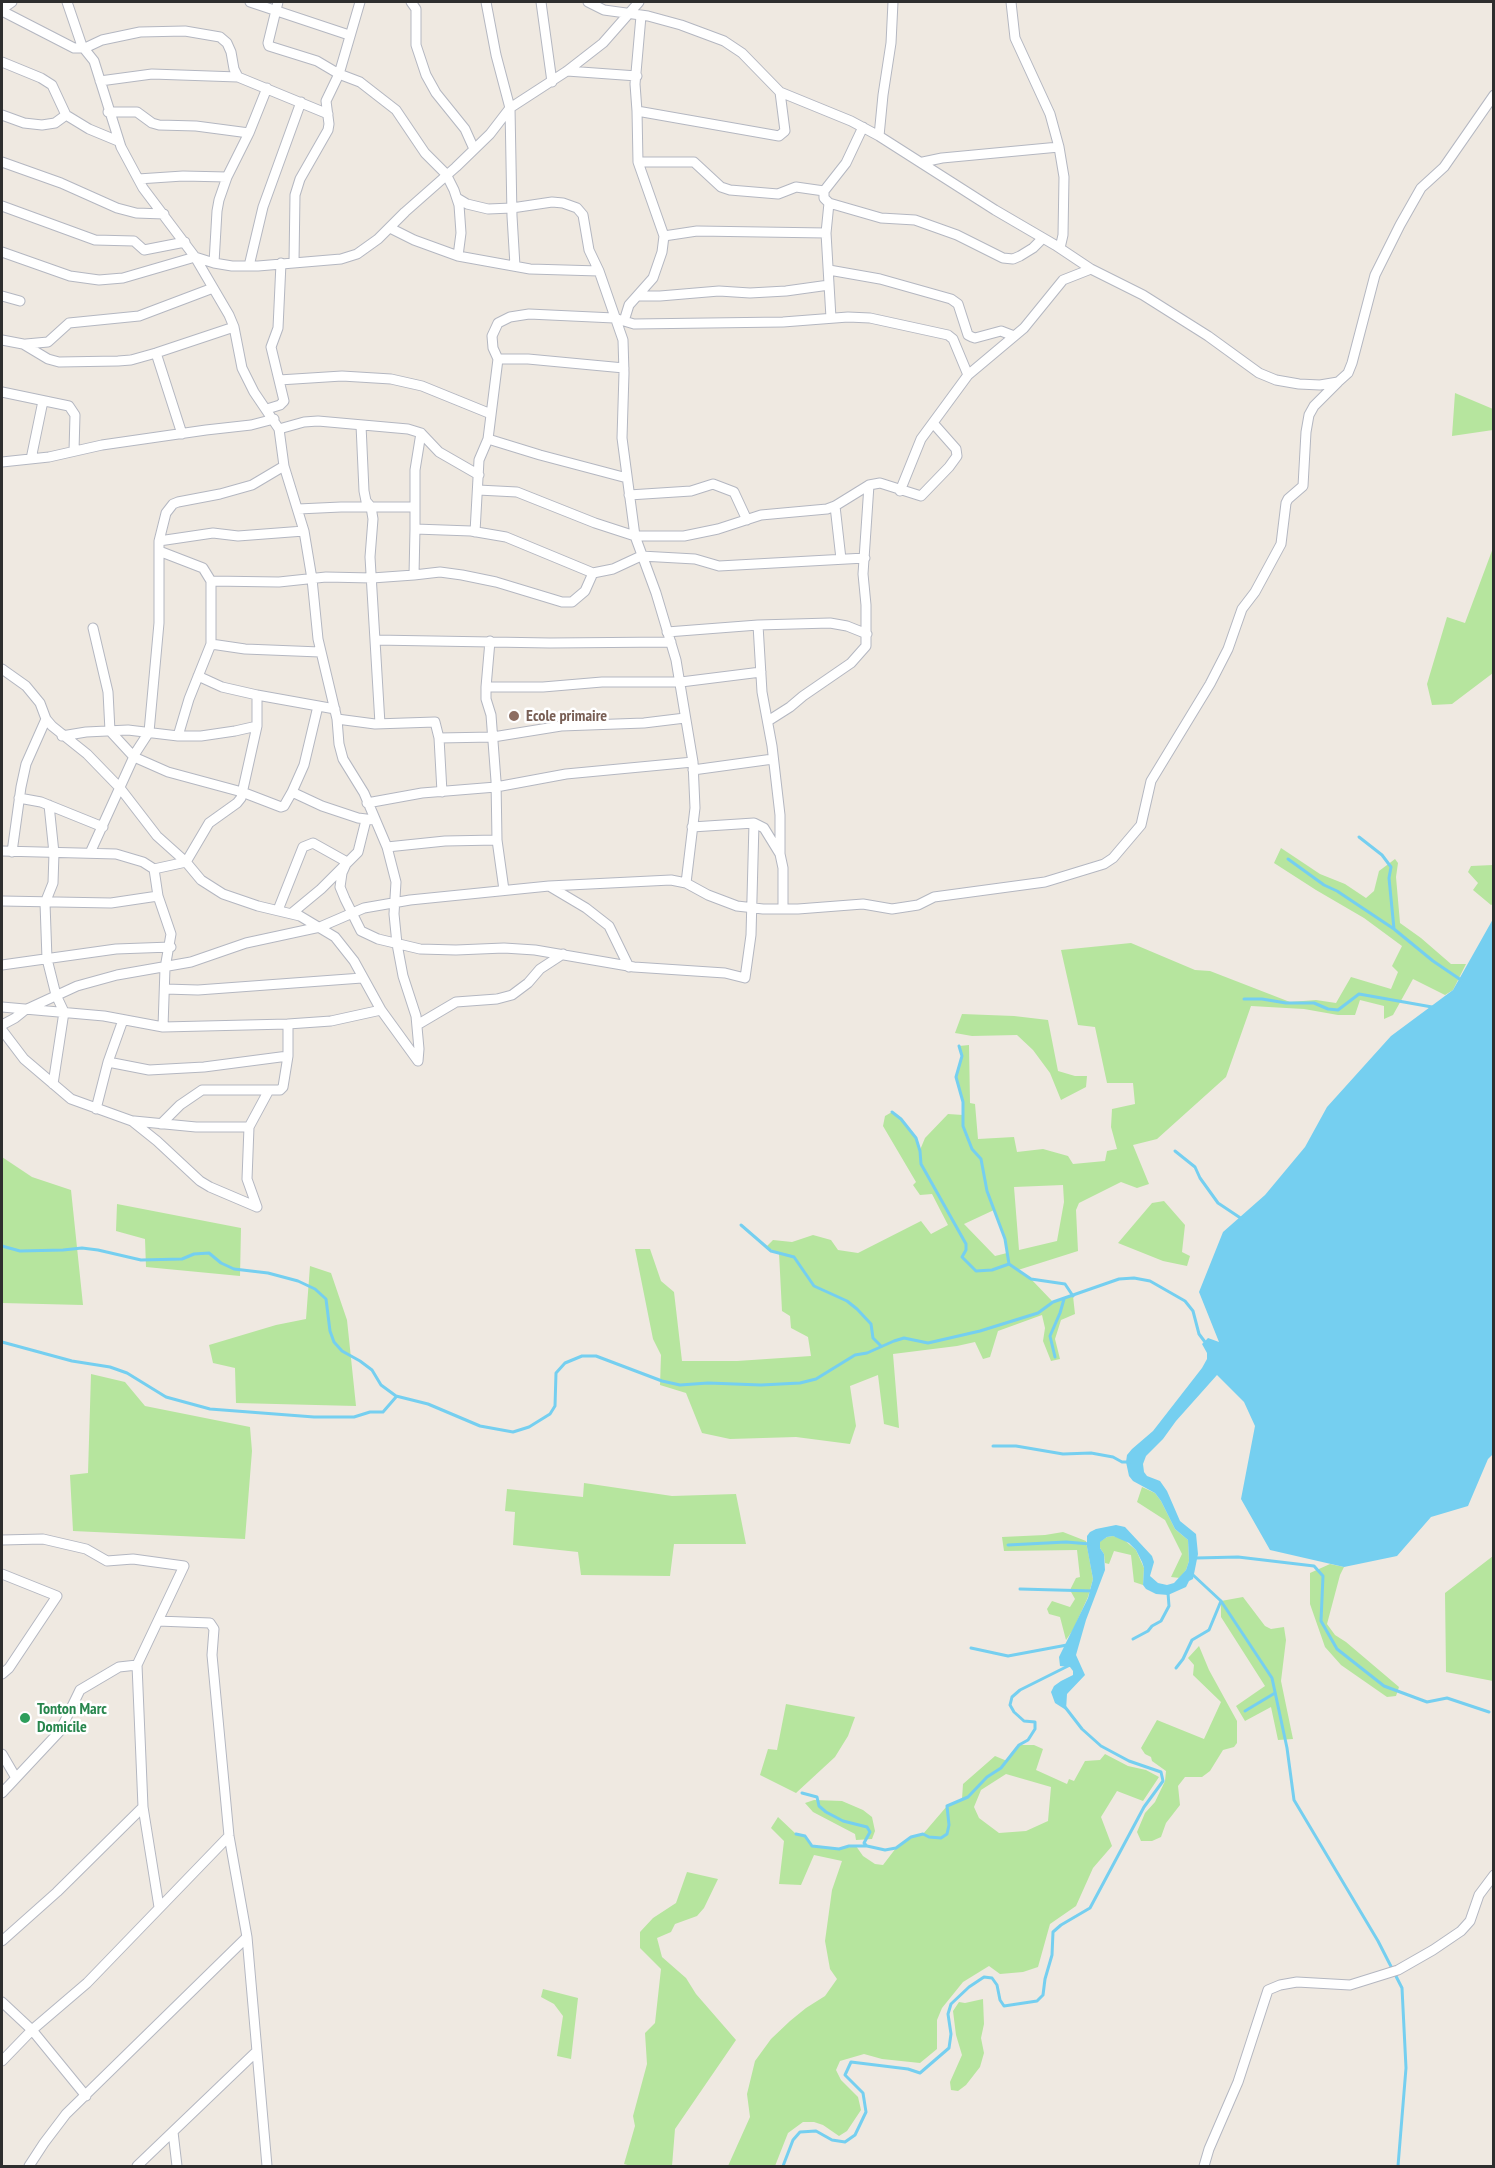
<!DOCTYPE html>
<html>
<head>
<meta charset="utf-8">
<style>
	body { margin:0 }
	#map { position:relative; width:1495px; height:2168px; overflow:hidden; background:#efe9e1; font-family:"PT Sans Narrow",sans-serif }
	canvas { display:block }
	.frame { position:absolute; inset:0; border:3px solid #2e2e2e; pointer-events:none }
</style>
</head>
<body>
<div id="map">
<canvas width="1495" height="2168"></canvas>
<div class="frame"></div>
</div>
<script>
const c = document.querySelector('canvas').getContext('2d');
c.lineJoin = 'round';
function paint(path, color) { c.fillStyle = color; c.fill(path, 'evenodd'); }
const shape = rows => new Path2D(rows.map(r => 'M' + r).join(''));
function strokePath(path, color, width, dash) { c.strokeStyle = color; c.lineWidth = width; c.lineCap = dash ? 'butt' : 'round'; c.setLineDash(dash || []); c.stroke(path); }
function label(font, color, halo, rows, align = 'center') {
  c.font = font + ' "PT Sans Narrow",sans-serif'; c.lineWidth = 5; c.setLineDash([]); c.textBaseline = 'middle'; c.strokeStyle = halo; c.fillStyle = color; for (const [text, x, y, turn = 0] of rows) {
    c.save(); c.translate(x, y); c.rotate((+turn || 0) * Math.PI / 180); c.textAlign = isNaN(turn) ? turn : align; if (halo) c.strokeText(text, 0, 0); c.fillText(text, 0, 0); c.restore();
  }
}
paint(shape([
	[1455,393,1493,409,1493,430,1452,436],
	[1493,548,1493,673,1452,704,1432,705,1427,684,1447,617,1465,623],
	[1281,848,1320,874,1345,884,1366,898,1374,891,1379,871,1395,859,1398,863,1396,877,1400,923,1421,938,1451,964,1466,964,1453,990,1445,995,1413,979,1393,1015,1384,1019,1384,1006,1360,1000,1355,1015,1338,1015,1304,1009,1251,1006,1226,1077,1157,1139,1133,1145,1149,1184,1137,1188,1121,1182,1079,1203,1076,1210,1078,1251,1018,1270,1031,1279,1053,1302,1073,1296,1075,1314,1061,1320,1055,1339,1060,1359,1051,1361,1043,1341,1045,1328,1042,1315,998,1331,990,1357,983,1359,975,1342,957,1346,893,1354,899,1428,884,1424,878,1375,850,1386,856,1426,850,1444,796,1437,730,1439,702,1433,686,1393,660,1385,661,1355,653,1339,635,1249,650,1249,661,1281,674,1292,682,1361,737,1361,811,1356,808,1337,791,1328,790,1316,782,1311,779,1253,766,1247,773,1240,792,1242,813,1235,831,1240,838,1250,858,1253,921,1221,931,1234,948,1225,932,1194,920,1195,913,1185,916,1182,883,1126,885,1116,892,1112,901,1119,916,1138,920,1150,925,1138,948,1114,963,1115,963,1102,956,1077,962,1056,959,1046,969,1045,970,1103,975,1104,978,1139,1014,1137,1017,1152,1043,1149,1068,1156,1073,1164,1105,1161,1107,1151,1117,1149,1111,1127,1112,1109,1135,1104,1133,1083,1107,1083,1095,1027,1078,1025,1061,950,1131,943,1195,970,1210,971,1290,1002,1316,1000,1336,1003,1351,977,1391,989,1398,972,1392,966,1402,946,1364,918,1316,890,1274,863],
	[1063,1185,1064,1202,1057,1241,1019,1250,1014,1187],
	[994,1210,1005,1239,1007,1253,995,1256,964,1224],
	[1493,865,1493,904,1491,905,1473,890,1478,883,1468,872,1471,866],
	[962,1014,1014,1016,1048,1020,1058,1071,1075,1076,1087,1076,1086,1087,1061,1100,1050,1073,1033,1050,1017,1035,972,1036,955,1033],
	[2,1157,32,1177,71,1190,83,1305,2,1303],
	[1164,1201,1185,1225,1182,1252,1190,1256,1187,1266,1163,1261,1118,1243,1152,1203],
	[117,1204,241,1228,240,1276,146,1267,145,1239,116,1231],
	[310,1266,331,1273,347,1320,356,1406,236,1403,235,1368,213,1363,209,1345,276,1325,306,1319],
	[91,1374,125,1382,145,1406,250,1427,252,1451,245,1539,73,1531,70,1475,88,1473],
	[584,1483,672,1496,736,1494,746,1544,674,1544,670,1576,581,1575,578,1552,513,1545,515,1512,505,1511,507,1489,583,1497],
	[1142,1487,1155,1493,1161,1501,1175,1529,1188,1540,1189,1561,1186,1570,1180,1578,1171,1577,1182,1554,1165,1520,1137,1502],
	[1063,1532,1086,1541,1093,1579,1088,1597,1073,1630,1066,1640,1060,1617,1049,1614,1047,1609,1052,1601,1070,1607,1075,1599,1070,1590,1076,1578,1080,1577,1077,1550,1004,1551,1002,1537,1045,1535],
	[1113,1536,1123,1539,1136,1550,1144,1568,1143,1585,1134,1582,1131,1555,1114,1551,1109,1564,1105,1563,1104,1554,1100,1548,1099,1542,1107,1537],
	[1493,1556,1493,1681,1446,1672,1445,1593],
	[1330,1564,1344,1567,1340,1575,1327,1624,1335,1635,1346,1642,1399,1687,1396,1696,1387,1697,1341,1665,1325,1647,1310,1604,1310,1573],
	[1243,1597,1265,1626,1271,1629,1284,1627,1286,1640,1281,1681,1293,1739,1278,1740,1271,1707,1245,1721,1236,1706,1265,1686,1221,1617,1221,1601],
	[1199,1646,1209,1670,1237,1721,1237,1743,1234,1747,1223,1750,1210,1771,1202,1777,1185,1777,1178,1786,1180,1805,1166,1823,1161,1837,1152,1841,1141,1841,1137,1832,1145,1813,1155,1802,1165,1781,1166,1771,1152,1761,1151,1757,1145,1754,1141,1748,1157,1720,1204,1739,1221,1702,1193,1675,1194,1665,1188,1658],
	[786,1704,855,1717,848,1736,835,1757,796,1793,760,1775,768,1749,777,1750],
	[1019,1745,1034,1745,1043,1749,1036,1770,1067,1784,1069,1779,1074,1781,1085,1761,1100,1760,1105,1754,1128,1766,1146,1770,1159,1777,1143,1801,1117,1791,1101,1817,1112,1846,1093,1868,1076,1906,1050,1924,1038,1967,1023,1972,1000,1974,989,1966,963,1982,942,2008,937,2020,937,2049,920,2063,882,2059,864,2054,840,2061,836,2070,841,2080,858,2097,861,2110,847,2131,839,2136,823,2125,814,2122,803,2122,788,2133,775,2166,728,2166,750,2117,747,2094,755,2061,771,2039,790,2021,806,2008,825,1996,837,1979,830,1969,825,1941,832,1890,842,1861,814,1855,801,1885,779,1884,784,1841,771,1828,778,1817,796,1834,805,1836,812,1846,839,1849,856,1846,863,1856,875,1864,883,1865,896,1848,911,1837,923,1834,947,1806,962,1799,963,1784,995,1756,1007,1761],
	[1006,1774,1051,1787,1048,1821,1026,1831,999,1833,979,1818,974,1807,981,1790],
	[814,1800,842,1801,863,1810,872,1817,875,1831,872,1839,856,1840,855,1834,813,1812,805,1803],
	[687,1872,718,1879,704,1908,697,1916,675,1924,671,1932,657,1938,662,1957,686,1978,696,1994,736,2040,675,2129,672,2166,631,2166,624,2164,635,2126,633,2116,647,2064,645,2033,655,2023,661,1969,640,1948,640,1932,653,1918,676,1903],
	[543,1989,578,1998,571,2059,557,2056,563,2016,554,2004,541,1997],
	[983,1999,984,2024,981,2038,984,2053,980,2067,966,2085,958,2091,951,2090,950,2082,962,2055,956,2035,953,2011,959,2002,965,2003]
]), '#b6e59e');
paint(shape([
	[1493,919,1494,1453,1488,1459,1468,1506,1431,1517,1397,1556,1344,1567,1270,1550,1241,1499,1255,1426,1244,1402,1217,1375,1176,1421,1163,1439,1146,1456,1143,1464,1144,1472,1147,1476,1160,1481,1167,1491,1180,1521,1196,1534,1198,1554,1193,1579,1189,1581,1186,1587,1168,1595,1156,1594,1146,1589,1143,1585,1144,1568,1142,1562,1136,1550,1129,1543,1113,1536,1107,1537,1100,1542,1100,1548,1104,1554,1105,1570,1086,1620,1076,1655,1085,1675,1067,1694,1066,1710,1055,1703,1051,1692,1054,1686,1061,1681,1073,1675,1073,1671,1070,1667,1060,1666,1059,1657,1088,1598,1093,1579,1087,1547,1087,1536,1090,1532,1096,1529,1116,1525,1125,1527,1152,1556,1154,1562,1150,1576,1158,1583,1167,1585,1174,1583,1186,1570,1189,1561,1188,1540,1175,1529,1161,1501,1155,1493,1133,1481,1129,1476,1126,1462,1127,1455,1132,1449,1153,1431,1202,1368,1207,1359,1207,1353,1202,1344,1208,1338,1219,1342,1199,1292,1223,1232,1265,1195,1305,1147,1327,1107,1391,1036,1453,990]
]), '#75cff0');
strokePath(shape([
	[1359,837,1382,855,1391,867,1389,878,1394,929],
	[1288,859,1324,885,1337,891,1394,929,1433,961,1461,980],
	[1244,999,1262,999,1286,1003,1314,1003,1328,1009,1338,1010,1359,994,1432,1007],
	[959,1046,962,1056,956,1077,963,1102,963,1126,972,1149,981,1159,987,1191,1005,1239,1009,1264,1031,1279,1065,1284,1073,1296],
	[892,1112,901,1119,916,1138,920,1151,921,1164,966,1244,966,1250,962,1257,976,1271,992,1270,1009,1264],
	[1175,1151,1195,1167,1200,1178,1218,1203,1242,1219],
	[741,1225,771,1251,794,1257,814,1286,847,1301,857,1309,871,1324,873,1338,881,1346],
	[2,1246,20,1251,63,1250,82,1248,98,1250,141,1260,182,1259,194,1254,209,1253,221,1263,234,1269,268,1273,298,1281,315,1289,326,1299,330,1331,334,1342,342,1351,360,1361,372,1370,381,1385,396,1396,428,1404,480,1426,513,1432,529,1427,550,1414,555,1406,556,1373,565,1363,582,1356,596,1356,662,1381,680,1385,708,1383,761,1385,800,1383,816,1379,855,1355,867,1353,894,1341,904,1338,928,1343,980,1331,1038,1313,1053,1302,1119,1279,1134,1278,1150,1281,1185,1301,1193,1311,1199,1334,1205,1342],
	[2,1342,72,1361,110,1367,127,1373,166,1397,210,1409,314,1417,354,1417,370,1412,383,1412,396,1397],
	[1055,1357,1050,1336,1060,1313,1064,1299],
	[993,1446,1016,1446,1063,1454,1091,1453,1113,1457,1122,1462,1129,1462],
	[1008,1545,1066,1542,1090,1544],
	[1196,1558,1238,1557,1314,1566,1323,1576,1321,1621,1337,1649,1384,1686,1427,1702,1447,1698,1489,1712],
	[1192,1574,1221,1601,1272,1678,1287,1748,1294,1800,1378,1941,1402,1988,1406,2068,1398,2166],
	[1020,1589,1093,1591],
	[1133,1639,1148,1631,1152,1626,1161,1621,1169,1606,1168,1593],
	[971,1648,1008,1656,1067,1645],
	[1176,1668,1183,1659,1192,1640,1209,1630,1221,1601],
	[1245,1711,1275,1693],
	[802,1793,817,1797,819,1806,826,1812,843,1821,867,1827,870,1832,864,1843,867,1846,885,1850,896,1848,911,1837,923,1834,929,1837,941,1838,947,1834,949,1825,947,1806,968,1797,987,1777,1001,1768,1019,1745,1028,1740,1035,1729,1035,1722,1024,1721,1014,1712,1010,1705,1012,1697,1020,1690,1070,1665],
	[796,1834,805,1836,812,1846,839,1849,849,1846,866,1846],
	[783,2166,793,2140,800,2132,816,2131,832,2140,845,2142,855,2135,866,2112,863,2093,845,2075,851,2062,908,2069,920,2073,949,2048,951,2034,948,2014,951,2004,969,1987,984,1977,992,1978,997,1985,1000,2000,1004,2006,1037,2001,1043,1995,1045,1979,1052,1955,1053,1932,1061,1925,1090,1908,1144,1807,1163,1781,1161,1772,1129,1761,1101,1746,1082,1729,1065,1707]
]), '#75cff0', 3);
const minor = shape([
	[67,2,82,46,94,61,121,147,143,188,195,257,229,315,234,327,242,368,254,392,279,429,284,466,304,531,312,579,318,639,337,719,339,744,343,759,364,793,387,847,396,882,394,914,397,944,403,976,416,1016,419,1049,418,1061],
	[250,2,349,35],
	[278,2,268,43,269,46,317,61,339,74,360,82,396,110,425,153,446,174,454,190,459,205,461,233,458,256],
	[411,2,416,9,416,45,426,75,436,93,465,129,474,149],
	[486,2,496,55,510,108,512,216,515,266],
	[541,2,552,82],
	[588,2,604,10,648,16,681,25,724,41,742,53,780,92,851,121,879,136,995,210,1055,245,1091,269,1143,295,1208,336,1259,373,1276,380,1299,384,1320,385,1338,382,1348,373,1352,363,1375,275,1400,225,1421,188,1444,167,1494,95],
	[1011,2,1015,38,1050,114,1059,147,1064,177,1063,235,1060,248],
	[2,9,12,2],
	[2,11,74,48,85,48,102,40,140,32,185,31,220,37,227,43,231,52,234,69,238,77],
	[2,62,41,78,52,85,66,115,89,129,118,141],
	[567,71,637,76],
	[100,81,152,74,238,77,328,114],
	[637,111,635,84,641,16],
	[108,112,137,112,152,123,159,125,196,126,249,133],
	[2,115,24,123,42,125,55,123,66,115],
	[863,127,846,163,824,191,824,198,829,203,881,218,915,220,957,235,1003,258,1013,259,1020,256,1033,248,1043,238],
	[879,136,883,95,891,43,893,2],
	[2,162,61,183,117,208,136,213,164,214],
	[638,162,694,162,721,187,730,190,778,194,796,187,824,191],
	[923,162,942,158,1059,147],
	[138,179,183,176,227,177],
	[457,198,467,204,488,209,512,208,552,202,563,203,577,208,583,215,589,250,599,271],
	[2,206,95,240,134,241,144,250,185,242],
	[390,228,414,240,458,256,530,269,599,271,623,340,624,373,622,438,635,536,656,593,676,660,693,762,695,808,686,883],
	[826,233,831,318],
	[664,236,697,231,826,233,829,203],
	[2,252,70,276,99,280,123,278,195,257,214,263,232,266,258,266,341,259,357,254,378,239,405,212,456,167,490,134,510,108,567,71,603,43,639,2],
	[294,262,295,195,300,179,328,130,329,124,326,101,339,74,360,2],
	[214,263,217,211,219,200,227,177,249,133,267,88],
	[249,266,263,207,301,102],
	[829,270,880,279,951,299,958,304,968,335,972,337,975,338,1001,331,1014,336],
	[2,296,20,301],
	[639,296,660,296,719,291,750,293,786,291,829,285],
	[624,321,629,305,653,278,662,252,664,236,638,162,637,111,779,136,785,131,780,92],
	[2,340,23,344,48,359,59,362,118,361,131,360,156,353,234,327],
	[26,344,48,342,69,323,139,316,213,288],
	[156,353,182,434],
	[624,368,528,359,498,359,493,348,492,336,498,323,510,317,529,314,614,318,634,324,783,322,848,317,870,318,948,335,953,339,968,375],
	[279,380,342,376,391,379,422,386,491,414],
	[2,392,69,406,75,415,74,451],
	[267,409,280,405,284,401,271,347,278,328,281,263],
	[361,425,364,491,366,501,371,507,373,519,370,557,380,724],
	[279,429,304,422,318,421,408,429,421,433,439,452,479,475],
	[488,439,540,455,627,478],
	[31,459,43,401],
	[2,462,49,457,102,445,206,430,251,425,274,419],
	[478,490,517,492,595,523,635,536,684,536,718,529,761,515,827,509,835,506,869,485,880,483,921,496,949,467,957,456,956,449,933,423],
	[900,491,921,439,968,375,1024,328,1063,280,1091,269],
	[629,495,691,491,713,484,734,492,747,520],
	[835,506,841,559],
	[298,509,341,507,414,507],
	[415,529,415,470,421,433],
	[475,532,479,460,488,439,498,359],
	[159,541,213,533,238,536,304,531],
	[159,551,203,568,211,581,279,582,326,577,372,578,414,575,415,529,471,531,506,537,593,573,613,569,641,556,695,559,719,566,865,558],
	[414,575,440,572,462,575,496,582,562,602,572,602,585,591,593,573],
	[758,625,762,692,772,746,780,815,780,854],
	[93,628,108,692,110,731,134,757,168,772,242,792,281,807,284,806,292,792,322,806,358,818,374,820],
	[667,632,758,625,830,623,847,626,867,634],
	[375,640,550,643,671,642],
	[490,641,486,687,486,699,491,715,496,781,497,840,504,890],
	[211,644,245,649,320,652],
	[2,669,26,686,40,703,46,719,52,726,87,754,120,788,157,836,186,862,201,880,223,894,258,906,300,916,335,937,354,961,381,1010,418,1061],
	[198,676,222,687,257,695],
	[486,687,543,687,602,682,681,682,761,672],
	[337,719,375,724,435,722,439,738,442,792],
	[768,721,790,707,803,696,851,663,866,646,866,605,863,574,869,485],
	[62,736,86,732,128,730,178,736,201,736,235,731,257,726,257,695,335,709],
	[178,736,189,699,211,644,211,581],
	[439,738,493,737,561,726,644,723,685,718],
	[693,770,773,759],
	[292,792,304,765,318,706],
	[19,798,41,802,103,827],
	[367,803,422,793,496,787,566,774,693,762],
	[49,805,54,853,53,883,45,903,47,959,56,995,64,1012,53,1084],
	[754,823,764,828,780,854,783,868,783,909],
	[387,847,445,841,497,840],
	[2,851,116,854,143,862,154,869,158,896,171,934,165,968,163,1027],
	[12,852,21,787,26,764,46,719],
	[90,853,136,752,149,732,159,623,159,541,166,513,173,504,178,502,220,494,252,485,284,466],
	[154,869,186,862,209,823,237,803,241,798,257,726],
	[549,886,586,908,609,926,629,967],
	[2,901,111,903,158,896],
	[278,910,303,847,313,843,347,862,342,873,340,887,345,899,361,931,378,939,420,949,456,950,504,948,535,950,634,967,725,973,745,978,751,935,754,823,692,827],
	[292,913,321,889,358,852,366,820],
	[2,965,116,949,171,947],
	[165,989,198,990,362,978],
	[2,1007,104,1016,163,1027,288,1024],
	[2,1025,15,1018,25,1010,77,986,117,975,191,962,246,943,320,927,364,908,410,900,549,886,671,880,686,883,708,895,737,906,763,909,798,909,863,904,892,909,918,905,934,897,1045,882,1104,864,1113,858,1141,825,1151,781,1210,684,1228,649,1242,609,1255,592,1281,544,1286,503,1288,499,1303,486,1306,432,1309,415,1314,406,1338,382],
	[417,1025,456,1002,497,999,512,995,528,983,540,969,563,954],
	[2,1030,24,1059,71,1099,132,1121,157,1141,200,1181,210,1187,257,1207],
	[108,1062,149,1070,204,1067,288,1056],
	[96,1109,108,1062,123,1020],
	[134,1121,196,1127,249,1127],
	[161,1124,180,1105,202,1090,269,1090],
	[257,1207,247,1179,249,1127,269,1090,280,1090,283,1087,288,1056,288,1024,331,1021,381,1010],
	[2,1540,43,1539,86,1549,107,1561,133,1559,184,1566,137,1665,119,1667,80,1690,60,1731,2,1793],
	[2,1574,57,1596,9,1668,2,1674],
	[158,1621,210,1623,214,1629,212,1655,229,1836,247,1937,267,2166],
	[137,1665,143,1807,159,1907],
	[2,1754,16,1778],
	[2,1941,57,1892,143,1807],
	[2,2002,32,2030,86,2096],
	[2,2061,32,2030,87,1983,229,1836],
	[173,2132,177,2166],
	[29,2166,44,2143,66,2114,247,1937],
	[137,2166,257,2051],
	[1204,2166,1209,2149,1238,2082,1268,1990,1280,1985,1297,1982,1350,1985,1398,1970,1433,1950,1461,1931,1470,1921,1479,1895,1494,1875]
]);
strokePath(minor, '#b4b7c1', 11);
strokePath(minor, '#fff', 9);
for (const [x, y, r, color] of [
	[514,716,6,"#8d6e63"],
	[25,1718,6,"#2e9e5b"]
]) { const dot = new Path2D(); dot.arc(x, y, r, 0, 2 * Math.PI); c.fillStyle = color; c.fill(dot); strokePath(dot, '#fff', 2); }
label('bold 16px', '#785e54', '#fff', [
	["Ecole primaire",526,716]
], 'left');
label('bold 16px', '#27864d', '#fff', [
	["Tonton Marc",37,1709],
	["Domicile",37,1727]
], 'left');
</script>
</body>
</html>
